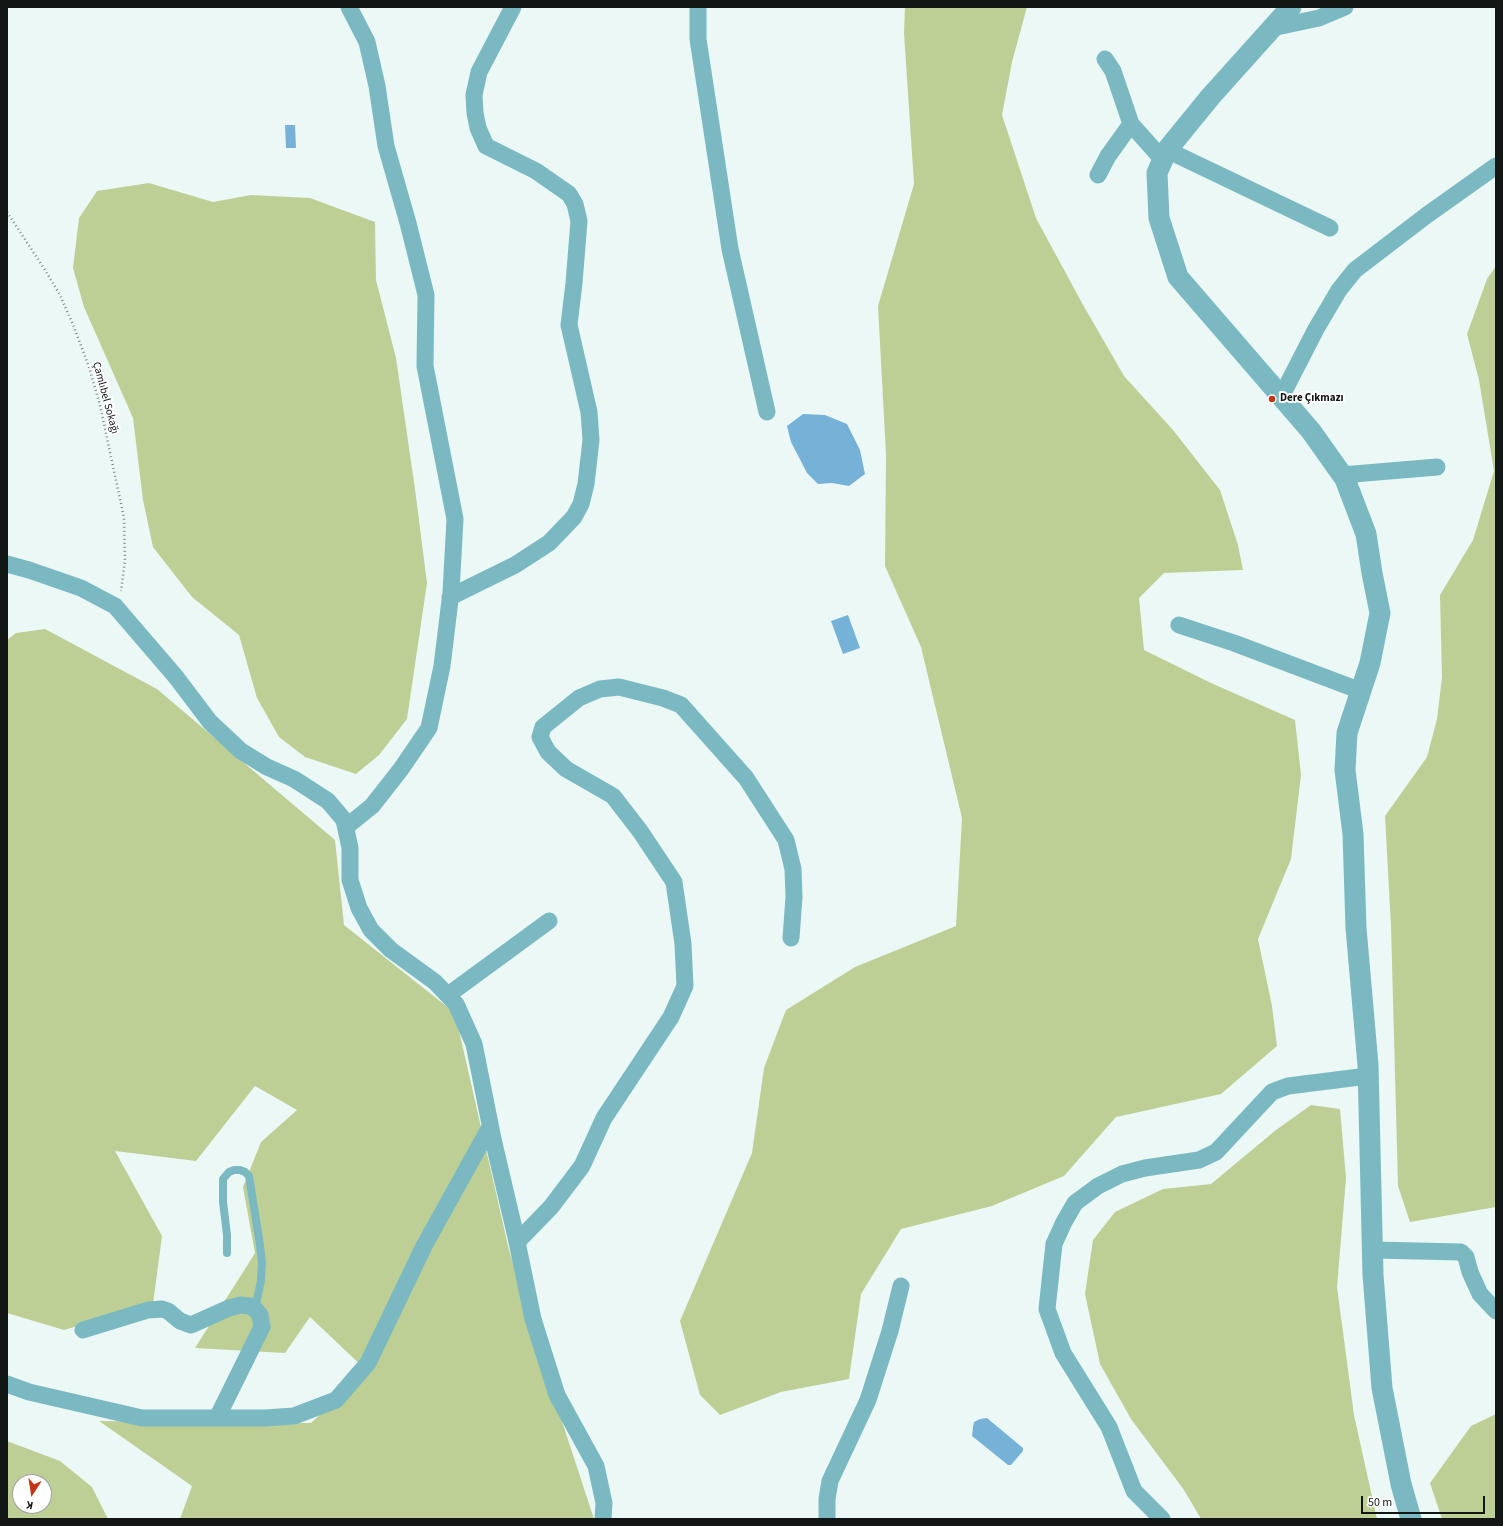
<!DOCTYPE html>
<html>
<head>
<meta charset="utf-8">
<style>
	body { margin:0 }
	#map { position:relative; width:1503px; height:1526px; overflow:hidden; background:#ecf8f5; font-family:"Source Sans 3",sans-serif }
	canvas { display:block }
	.frame { position:absolute; inset:0; border:8px solid #121615; pointer-events:none }
	.north { position:absolute; left:12px; top:1474px; width:40px; height:40px; box-sizing:border-box; background:#fff; border:1px solid #a0a2a1; border-radius:50%; rotate:192deg; font-size:11px; font-weight:700; line-height:16px; text-align:center; color:#121615 }
	.north::after { content:''; display:block; margin:auto; width:14px; height:18px; background:#c13716; clip-path:polygon(50% 0,100% 100%,50% 72%,0 100%) }
	.scale { position:absolute; left:1361px; top:1496px; width:124px; height:18px; box-sizing:border-box; border:2px solid #121615; border-top:0; padding-left:5px; font-size:12px; line-height:14px; white-space:nowrap; color:#121615; -webkit-text-stroke:3px #fff; paint-order:stroke }
</style>
</head>
<body>
<div id="map">
<canvas width="1503" height="1526"></canvas>
<div class="frame"></div>
<div class="north">K</div>
<div class="scale">50 m</div>
</div>
<script>
const c = document.querySelector('canvas').getContext('2d');
c.lineJoin = 'round';
function paint(path, color) { c.fillStyle = color; c.fill(path, 'evenodd'); }
const shape = rows => new Path2D(rows.map(r => 'M' + r).join(''));
function strokePath(path, color, width, dash) { c.strokeStyle = color; c.lineWidth = width; c.lineCap = dash ? 'butt' : 'round'; c.setLineDash(dash || []); c.stroke(path); }
function label(font, color, halo, rows, align = 'center') {
  c.font = font + ' "Source Sans 3",sans-serif'; c.lineWidth = 4; c.setLineDash([]); c.textBaseline = 'middle'; c.strokeStyle = halo; c.fillStyle = color; for (const [text, x, y, turn = 0] of rows) {
    c.save(); c.translate(x, y); c.rotate((+turn || 0) * Math.PI / 180); c.textAlign = isNaN(turn) ? turn : align; if (halo) c.strokeText(text, 0, 0); c.fillText(text, 0, 0); c.restore();
  }
}
paint(shape([
	[905,7,1027,7,1012,62,1002,115,1036,218,1082,303,1124,376,1173,430,1220,490,1238,545,1243,570,1164,573,1139,598,1144,650,1211,683,1295,720,1301,775,1291,859,1258,939,1272,1006,1277,1046,1221,1094,1116,1117,1064,1176,992,1206,901,1229,861,1294,849,1379,781,1392,720,1415,700,1395,680,1321,752,1153,764,1068,786,1010,855,967,956,926,962,818,921,647,885,566,886,455,878,306,914,184,904,33],
	[149,183,213,202,251,195,310,198,375,222,376,280,396,358,415,489,427,583,407,719,379,755,356,774,305,757,279,737,257,698,239,635,192,597,153,547,143,500,133,418,84,307,73,268,79,218,97,191],
	[1496,266,1496,1207,1410,1222,1398,1186,1391,926,1385,816,1427,757,1437,719,1442,677,1440,595,1473,540,1494,471,1479,380,1467,334,1487,279],
	[45,629,157,689,335,840,344,925,455,1013,509,1250,556,1403,594,1519,180,1519,192,1486,99,1421,311,1423,367,1371,310,1317,285,1353,195,1348,255,1253,243,1187,261,1142,297,1110,255,1086,196,1161,115,1151,162,1236,153,1304,64,1330,7,1313,7,640,16,633],
	[1311,1105,1340,1109,1346,1178,1337,1287,1354,1415,1377,1519,1201,1519,1184,1490,1131,1419,1100,1364,1085,1294,1093,1240,1115,1212,1163,1189,1211,1184,1276,1130],
	[1496,1414,1496,1519,1442,1519,1430,1483,1471,1426],
	[7,1441,60,1461,92,1487,108,1519,7,1519],
	[20,1482,44,1482,44,1506,20,1506]
]), '#becf96');
paint(shape([
	[285,125,295,125,296,148,286,148],
	[803,414,825,415,847,424,860,450,865,474,849,486,832,483,818,484,807,473,791,442,787,426],
	[848,615,860,648,843,654,831,621],
	[987,1418,1023,1448,1023,1451,1011,1465,1008,1465,972,1436,973,1427,974,1422,980,1419]
]), '#76b2d8');
strokePath(shape([
	[7,212,45,270,60,295,74,327,89,367,100,405,124,518,125,560,121,591]
]), '#808886', 2.5, [1, 3]);
strokePath(shape([
	[227,1253,227,1235,223,1202,223,1179,229,1172,234,1170,240,1170,245,1172,249,1176,260,1245,262,1263,261,1281,255,1309]
]), '#7bb9c2', 8);
strokePath(shape([
	[698,7,698,39,730,249,767,412],
	[1272,28,1319,18,1345,7],
	[1105,59,1113,71,1131,124,1163,160],
	[1167,150,1330,228],
	[1098,175,1108,156,1131,124],
	[1281,397,1316,329,1339,290,1355,270,1427,215,1496,166],
	[1342,475,1437,467],
	[7,564,29,570,81,588,115,606,176,677,210,722,241,751,267,767,294,779,328,801,344,820,350,848,350,880,359,908,371,930,391,950,435,982,456,1004,474,1044,493,1139,516,1237,533,1319,557,1395,596,1466,604,1503,603,1519],
	[450,597,515,565,549,543,574,517,581,504,586,484,591,440,589,412,569,325,574,283,579,221,575,204,569,194,536,171,486,146,478,128,475,113,474,95,479,72,513,7],
	[1179,625,1234,643,1361,691],
	[346,827,372,806,401,769,429,728,442,666,451,592,455,519,425,366,426,295,408,223,386,146,377,86,367,42,349,7],
	[448,995,549,921],
	[517,1242,551,1207,582,1166,604,1118,671,1017,685,986,683,944,674,882,640,831,613,796,566,769,548,752,540,737,543,727,579,698,600,689,619,687,663,698,681,705,746,778,786,840,793,869,794,897,791,938],
	[1373,1250,1461,1252,1466,1257,1470,1272,1480,1294,1496,1311],
	[83,1330,148,1310,162,1309,168,1311,180,1321,191,1325,229,1308,241,1305,249,1306,255,1309,260,1315,262,1327,217,1418],
	[7,1384,29,1392,142,1418,265,1418,294,1416,336,1400,368,1363,424,1246,490,1127],
	[827,1519,827,1499,830,1481,868,1400,890,1331,901,1286],
	[1162,1519,1134,1491,1109,1427,1063,1353,1047,1309,1054,1244,1064,1222,1075,1203,1098,1186,1122,1174,1145,1168,1199,1160,1216,1152,1272,1092,1288,1086,1368,1076]
]), '#7bb9c2', 17);
strokePath(shape([
	[1291,7,1211,96,1167,150,1157,173,1159,218,1178,277,1311,431,1345,479,1366,534,1372,573,1380,613,1370,663,1347,733,1345,770,1353,834,1356,928,1368,1065,1373,1275,1382,1388,1401,1484,1411,1519]
]), '#7bb9c2', 21);
for (const [x, y, r, color] of [
	[1272,399,4,"#c13716"]
]) { const dot = new Path2D(); dot.arc(x, y, r, 0, 2 * Math.PI); c.fillStyle = color; c.fill(dot); strokePath(dot, '#fff', 1.5); }
label('11px', '#121615', '#fff', [
	["Çamlıbel Sokağı",105,398,75]
]);
label('bold 11px', '#121615', '#fff', [
	["Dere Çıkmazı",1280,399]
], 'left');
</script>
</body>
</html>
